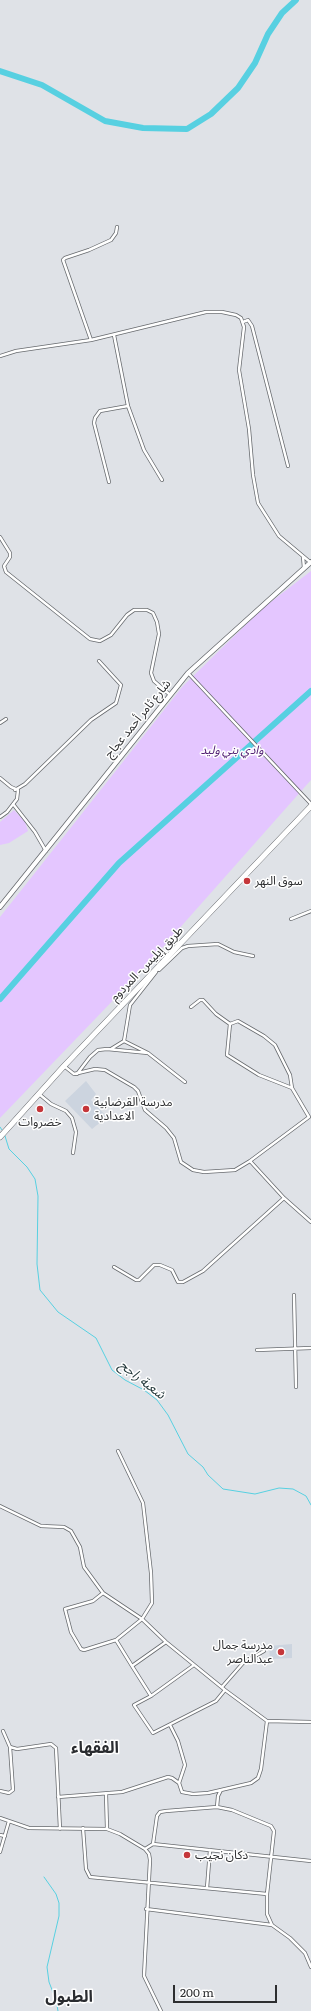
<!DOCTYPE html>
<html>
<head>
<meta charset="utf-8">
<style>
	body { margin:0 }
	#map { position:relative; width:311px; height:2011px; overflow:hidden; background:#dfe2e7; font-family:Literata,serif }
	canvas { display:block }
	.scale { position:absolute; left:173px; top:1985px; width:104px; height:18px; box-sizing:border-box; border:2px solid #2d2e30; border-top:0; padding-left:5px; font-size:12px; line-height:14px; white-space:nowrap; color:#2d2e30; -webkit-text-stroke:3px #fff; paint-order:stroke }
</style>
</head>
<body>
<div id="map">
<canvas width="311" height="2011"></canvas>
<div class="scale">200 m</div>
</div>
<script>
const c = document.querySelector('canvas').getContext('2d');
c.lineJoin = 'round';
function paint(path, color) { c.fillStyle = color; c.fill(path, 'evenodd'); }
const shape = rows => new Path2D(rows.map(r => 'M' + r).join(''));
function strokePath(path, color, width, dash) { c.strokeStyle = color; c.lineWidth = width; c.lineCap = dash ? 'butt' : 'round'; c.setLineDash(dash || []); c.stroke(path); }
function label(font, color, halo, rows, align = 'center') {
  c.font = font + ' Literata,"Noto Sans Arabic",serif'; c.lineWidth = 3; c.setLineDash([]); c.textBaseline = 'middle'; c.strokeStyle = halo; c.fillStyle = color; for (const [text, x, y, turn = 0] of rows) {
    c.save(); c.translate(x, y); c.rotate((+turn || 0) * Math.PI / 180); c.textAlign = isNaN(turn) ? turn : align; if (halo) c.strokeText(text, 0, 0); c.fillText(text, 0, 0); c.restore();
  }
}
paint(shape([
	[86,1081,96,1094,91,1100,107,1117,92,1129,65,1101],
	[292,1644,292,1658,270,1659,269,1646]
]), '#ccd4df');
paint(shape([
	[311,571,311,780,146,966,0,1118,0,917,183,686,263,608],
	[14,810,25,822,28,831,9,843,0,845,0,822]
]), '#e4c6ff');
strokePath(shape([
	[0,1127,2,1130],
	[5,1136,9,1149,27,1167,35,1179,38,1196,37,1264,40,1290,58,1312,96,1338,112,1370,125,1380,144,1390,157,1400,168,1415,188,1454,203,1467,208,1475,223,1489,255,1494,279,1488,293,1489,306,1496,311,1505],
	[44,1877,56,1894,59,1903,59,1916,47,1967,49,1982,56,2000,58,2011]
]), '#57d0e1', 1);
strokePath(shape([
	[0,71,42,85,105,121,143,128,187,129,211,114,238,88,255,63,268,34,282,13,296,0],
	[0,999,119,863,311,691]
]), '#57d0e1', 6);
const street = shape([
	[243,322,248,320,252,326,288,466],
	[114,335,128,406,144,450,162,480],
	[91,340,63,260,65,258,89,250,111,240,116,233,117,227],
	[0,356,16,351,91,340,206,312,222,312,236,315,241,318,244,327,239,370,249,429,253,475,258,503,279,536,310,562],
	[109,482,94,423,95,418,100,411,128,406],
	[0,537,10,553,10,557,4,566,6,572,90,639,100,641,111,635,127,615,134,610,147,610,153,613,157,622,159,634,151,673,154,681,169,694],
	[303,557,304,568],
	[188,673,311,804],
	[0,723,6,719],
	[0,778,11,787,18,790,17,799,7,812,0,817],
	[15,790,25,784,91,720,116,703,121,685,99,661],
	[13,804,35,832,46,851],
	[291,919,311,911],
	[159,970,182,948,188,946,218,944,234,952,253,956],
	[191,1007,200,1000,203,1000,216,1014,230,1024],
	[124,1041,148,1053,185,1082],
	[111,1049,124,1041,130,1005,156,972],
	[64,1066,74,1074,95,1069,105,1070,134,1087,138,1091,145,1110,166,1128,174,1138,181,1162,193,1170,204,1172,235,1170,250,1161,309,1117,292,1088,290,1075,275,1045,264,1036,238,1021,230,1024,227,1055,259,1075,292,1088],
	[77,1074,90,1057,98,1050,107,1049,148,1053],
	[39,1094,51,1104,66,1111,72,1118,76,1132,73,1153],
	[250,1161,284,1198,311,1222],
	[114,1267,136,1280,139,1280,154,1265,160,1265,172,1270,178,1282,183,1282,203,1271,284,1198],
	[294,1295,296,1387],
	[257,1350,311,1348],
	[0,1506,41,1526,64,1527,71,1531,80,1547,84,1567,103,1593,142,1619,166,1642,225,1690,267,1721,311,1722],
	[103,1593,93,1601,65,1609,71,1632,81,1649,84,1650,116,1640,142,1619,152,1603,151,1573,143,1503,118,1451],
	[116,1640,132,1666],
	[166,1642,132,1666,151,1696,194,1665],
	[222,1687,243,1663,264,1651],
	[151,1696,134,1705,153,1733,216,1701,225,1690],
	[170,1725,178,1741,185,1765,179,1783],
	[3,1731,10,1747,17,1749,51,1744,56,1748,60,1829],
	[0,1791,9,1793,13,1790,10,1747],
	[106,1794,107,1829],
	[58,1797,122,1792,168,1777,172,1778,179,1783,182,1792,193,1794,208,1793,251,1783,258,1778,261,1769,267,1721],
	[217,1807,218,1796,221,1790],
	[0,1818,29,1828,107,1829,120,1834,145,1849,149,1854,150,1860,144,1976,161,2011],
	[83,1828,86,1869,90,1877,267,1894],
	[0,1835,5,1836],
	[153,1844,311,1861],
	[145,1849,153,1844,157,1816,160,1812,166,1811,217,1807,232,1810,271,1826,274,1831,267,1894,267,1914,272,1925,290,1938,305,1953,311,1967],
	[0,1852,9,1821],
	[207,1888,210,1850],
	[146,1909,272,1925]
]);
const primary = shape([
	[0,907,188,673,311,562]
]);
const highway = shape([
	[0,1137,64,1066,311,806]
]);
strokePath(street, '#676a6e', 4);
strokePath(primary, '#676a6e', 5.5);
strokePath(highway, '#676a6e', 6);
strokePath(street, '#fff', 2.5);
strokePath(primary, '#fff', 4);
strokePath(highway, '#fff', 5);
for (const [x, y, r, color] of [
	[247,881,4,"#c5363a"],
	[40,1109,4,"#c5363a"],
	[86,1109,4,"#c5363a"],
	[281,1652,4,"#c5363a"],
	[187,1855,4,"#c5363a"]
]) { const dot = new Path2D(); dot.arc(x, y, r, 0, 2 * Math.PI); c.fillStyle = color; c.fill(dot); strokePath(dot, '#fff', 1.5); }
label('12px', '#2d2e30', '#fff', [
	["شارع ثامر أحمد عجاج",138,719,-51],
	["طريق إيليس- المردوم",147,964,-46]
]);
label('italic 12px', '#522074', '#fff', [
	["وادي بني وليد",232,750]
]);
label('12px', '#2d2e30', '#fff', [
	["سوق النهر",255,881],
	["مدرسة القرضابية",94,1102],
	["الاعدادية",94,1116],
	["خضروات",40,1122,"center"],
	["مدرسة جمال",273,1645,"right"],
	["عبدالناصر",273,1659,"right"],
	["دكان نجيب",195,1855]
], 'left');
label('italic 13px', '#1f3437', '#fff', [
	["شعبة راجح",142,1380,38]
]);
label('bold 16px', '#2a2c30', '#fff', [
	["الفقهاء",95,1748],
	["الطبول",69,1997]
]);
</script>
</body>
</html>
